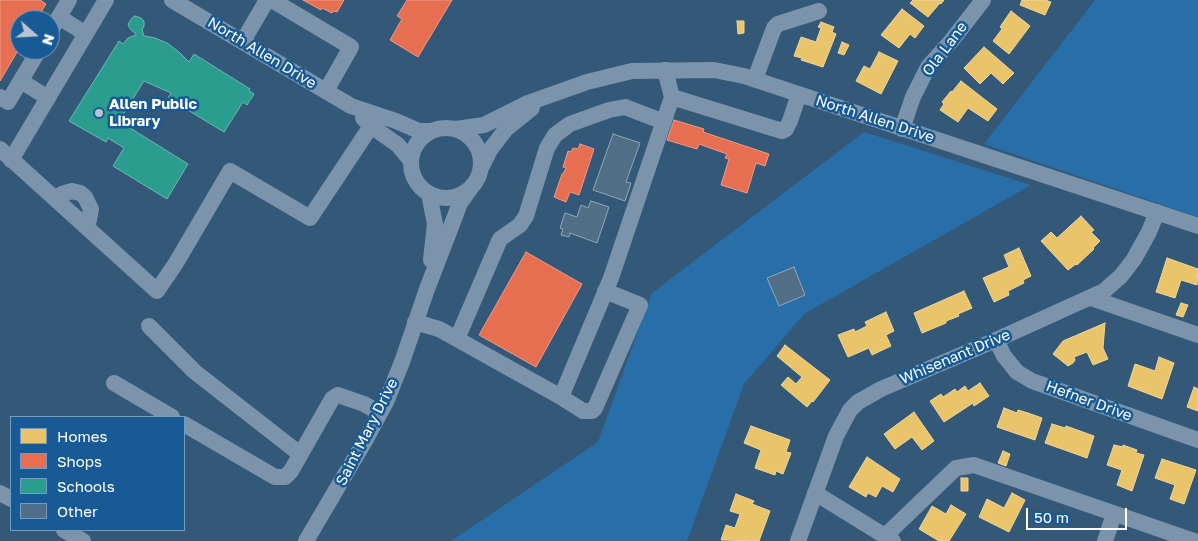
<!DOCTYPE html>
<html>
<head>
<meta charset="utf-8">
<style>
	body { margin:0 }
	#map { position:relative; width:1198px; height:541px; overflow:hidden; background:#345878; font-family:"Golos Text",sans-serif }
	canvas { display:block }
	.legend { position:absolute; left:10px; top:416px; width:175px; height:115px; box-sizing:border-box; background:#175a95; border:1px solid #749cbf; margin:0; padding:6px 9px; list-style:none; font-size:15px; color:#fff }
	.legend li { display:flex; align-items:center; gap:10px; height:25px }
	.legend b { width:25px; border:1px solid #749cbf }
	.north { position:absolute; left:10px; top:10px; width:50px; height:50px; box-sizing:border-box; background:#175a95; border:1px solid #749cbf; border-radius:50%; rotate:109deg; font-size:14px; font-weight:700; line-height:20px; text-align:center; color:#fff }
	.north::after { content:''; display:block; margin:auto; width:18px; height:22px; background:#b8c5d0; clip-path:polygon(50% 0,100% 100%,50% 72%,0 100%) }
	.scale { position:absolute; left:1026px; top:508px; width:101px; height:22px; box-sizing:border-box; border:2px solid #fff; border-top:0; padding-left:6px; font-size:15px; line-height:18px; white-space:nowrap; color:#fff; -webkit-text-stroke:4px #175a95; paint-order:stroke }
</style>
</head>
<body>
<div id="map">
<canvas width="1198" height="541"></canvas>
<ul class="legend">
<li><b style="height:14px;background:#e9c46a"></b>Homes</li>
<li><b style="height:14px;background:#e76f51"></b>Shops</li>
<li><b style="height:14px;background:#2a9d8f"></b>Schools</li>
<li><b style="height:14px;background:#516e87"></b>Other</li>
</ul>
<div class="north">N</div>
<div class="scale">50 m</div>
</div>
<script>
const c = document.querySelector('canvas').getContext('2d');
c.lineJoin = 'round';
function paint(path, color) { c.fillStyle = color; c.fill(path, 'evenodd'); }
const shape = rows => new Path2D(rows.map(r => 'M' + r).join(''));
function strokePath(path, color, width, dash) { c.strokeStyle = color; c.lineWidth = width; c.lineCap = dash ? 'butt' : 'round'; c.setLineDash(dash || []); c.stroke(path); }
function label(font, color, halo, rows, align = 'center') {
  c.font = font + ' "Golos Text",sans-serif'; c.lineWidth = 5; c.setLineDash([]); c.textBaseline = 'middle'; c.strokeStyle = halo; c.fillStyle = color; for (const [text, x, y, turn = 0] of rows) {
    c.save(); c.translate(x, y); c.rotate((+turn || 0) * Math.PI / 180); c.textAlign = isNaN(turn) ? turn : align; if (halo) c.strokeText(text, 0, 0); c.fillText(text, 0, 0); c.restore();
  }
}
paint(shape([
	[1095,0,1198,0,1198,217,984,144],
	[864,132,1031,185,804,314,744,384,687,541,451,541,598,442,652,293]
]), '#286fa9');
const homes = shape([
	[913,0,944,0,941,4,940,3,928,17,910,3,913,0],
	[1022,0,1045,0,1051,2,1045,15,1020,5,1022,0],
	[902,9,924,26,915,38,910,34,899,48,881,35,902,9],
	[1011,11,1030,26,1009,54,993,41,1002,29,1000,27,1011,11],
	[737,21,744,21,744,33,738,34,737,21],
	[821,22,834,27,832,32,836,34,823,67,801,60,802,58,794,56,801,37,816,42,821,28,818,27,821,22],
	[842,42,849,45,844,55,838,53,842,42],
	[984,47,1014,73,1003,84,991,73,980,84,964,68,984,47],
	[879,52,898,61,881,94,856,81,864,66,870,69,879,52],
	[961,81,997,109,988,121,968,108,958,122,940,110,944,104,942,102,951,91,952,92,961,81],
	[1081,216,1094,230,1091,232,1100,241,1093,248,1094,249,1077,265,1076,264,1068,270,1041,241,1051,232,1057,238,1081,216],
	[1019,248,1031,276,1023,280,1024,283,1008,291,1009,295,994,302,983,278,1009,267,1004,255,1019,248],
	[1167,258,1198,269,1197,285,1181,280,1175,298,1156,292,1167,258],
	[964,291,972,308,958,314,959,316,946,321,946,323,922,333,914,313,964,291],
	[1181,303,1188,305,1183,317,1176,315,1181,303],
	[886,312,894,331,886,335,891,346,872,355,869,348,848,357,838,335,854,329,855,332,867,326,865,322,886,312],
	[1105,323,1103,348,1108,359,1093,365,1087,352,1074,357,1075,360,1073,363,1068,366,1053,354,1063,341,1105,323],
	[785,345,830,380,813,402,812,401,807,407,781,385,788,377,796,384,802,377,777,356,785,345],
	[1159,357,1174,363,1162,399,1128,386,1135,364,1155,371,1159,357],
	[980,383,989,396,974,406,973,403,944,422,930,401,941,394,943,397,955,389,957,392,965,386,968,391,980,383],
	[1194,387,1198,389,1198,411,1187,407,1194,387],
	[1004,408,1017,413,1018,410,1028,413,1042,418,1035,440,997,427,1004,408],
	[914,412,934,441,922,450,912,437,895,449,884,434,914,412],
	[1052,424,1065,428,1066,426,1094,436,1087,458,1045,443,1052,424],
	[751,426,790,440,786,452,791,453,783,474,776,471,775,475,755,468,761,450,744,443,751,426],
	[1114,445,1123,447,1123,445,1137,450,1136,453,1144,455,1132,491,1117,485,1122,470,1107,465,1114,445],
	[1003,451,1010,454,1006,466,998,463,1003,451],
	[867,457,900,479,893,492,882,486,876,497,868,493,866,497,849,487,867,457],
	[1162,459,1196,470,1184,504,1170,499,1175,485,1155,478,1162,459],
	[961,478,968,478,968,491,961,491,961,478],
	[1012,493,1025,500,1009,532,979,517,987,499,1004,508,1012,493],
	[736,494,754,501,752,504,770,511,759,541,721,540,726,525,735,528,740,514,730,511,736,494],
	[951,505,966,514,949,541,939,541,919,529,932,506,946,514,951,505]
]);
paint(homes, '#e9c46a');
strokePath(homes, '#f0d697', 1);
const shops = shape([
	[0,0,40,0,46,4,36,20,20,20,20,47,0,81,0,0],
	[303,0,344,0,337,12,333,11,332,13,322,8,321,10,303,0],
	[407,0,452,0,418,57,390,40,402,19,397,16,407,0],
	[674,120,704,129,703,132,769,154,765,166,756,163,747,193,721,185,729,159,725,158,727,154,699,144,697,149,667,140,674,120],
	[580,144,594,149,579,195,570,192,566,202,554,197,562,174,563,174,566,168,563,167,568,151,571,152,573,148,578,149,580,144],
	[526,252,582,284,536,367,479,335,526,252]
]);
paint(shops, '#e76f51');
strokePath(shops, '#ee9a85', 1);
const schools = shape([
	[135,16,141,18,144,21,144,26,142,30,144,36,155,38,167,43,179,52,189,62,194,54,250,89,249,91,254,94,247,105,243,102,224,132,168,98,171,93,144,81,119,121,188,164,167,199,113,166,124,148,108,138,106,142,69,121,119,41,123,44,128,38,136,35,135,33,130,29,128,24,132,18,135,16]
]);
paint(schools, '#2a9d8f');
strokePath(schools, '#6abab1', 1);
const building = shape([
	[613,134,640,143,626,182,631,183,625,201,593,190,613,134],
	[591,201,609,207,597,243,570,233,569,237,561,235,563,229,560,228,565,213,577,217,581,205,588,208,591,201],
	[794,267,805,295,779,306,767,278,794,267]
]);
paint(building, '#516e87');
strokePath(building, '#91a6b8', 1);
strokePath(shape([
	[172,0,351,106,396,121,419,131,430,131],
	[272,0,351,47,326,91],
	[59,17,86,34],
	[50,32,69,0],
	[243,41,267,0],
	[755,79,774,28,778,24,819,11],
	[21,81,48,98],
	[0,97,8,102,39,50],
	[672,97,782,131,786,129,790,121,799,94],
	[363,118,371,126,398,145,411,161],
	'411 163a35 35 0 1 1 70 0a35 35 0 1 1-70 0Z',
	[456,129,484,125,528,103,587,82,632,71,714,70,744,76,1198,226],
	[902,129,913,97,928,67,952,40,983,0],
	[0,149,157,291,176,263,230,171,310,218,371,126],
	[11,160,106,0],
	[482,166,490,150,506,129,532,108],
	[429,194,435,224,431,260],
	[56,198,62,194,72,191,80,193,85,197,91,209,89,220,84,225],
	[1091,298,1198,335],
	[415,322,439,329,561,397,611,278,672,97,665,70],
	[149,326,195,372,300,454],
	[457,339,500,239,520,225,526,216,547,148,555,135,570,124,609,110,625,107,664,122],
	[996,340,1004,356,1017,372,1032,381,1198,440],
	[114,383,172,417],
	[561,397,583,411,592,411,595,408,640,305,605,291],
	[184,424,275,477,285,477,291,471,332,399,338,395,364,404,380,413],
	[0,493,11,499],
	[815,493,893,541],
	[64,530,83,541],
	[885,536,956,468,974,465,1194,541],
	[306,541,366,439,386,402,402,362,427,289,454,219,460,203,470,189],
	[798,541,836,436,850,410,858,402,881,389,996,340,1104,291,1121,276,1134,259,1149,232,1157,212],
	[1105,541,1114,514]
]), '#7c94ab', 16);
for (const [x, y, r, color] of [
	[99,113,5,"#b8c5d0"]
]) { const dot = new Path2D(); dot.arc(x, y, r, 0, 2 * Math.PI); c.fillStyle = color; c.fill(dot); strokePath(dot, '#175a95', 2); }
label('15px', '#fff', '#175a95', [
	["Ola Lane",945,49,-53],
	["North Allen Drive",262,53,31],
	["North Allen Drive",875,119,18],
	["Whisenant Drive",955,357,-23],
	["Hefner Drive",1089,401,20],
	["Saint Mary Drive",367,432,-63]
]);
label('bold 15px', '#fff', '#175a95', [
	["Allen Public",109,104],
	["Library",109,121]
], 'left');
</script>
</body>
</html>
